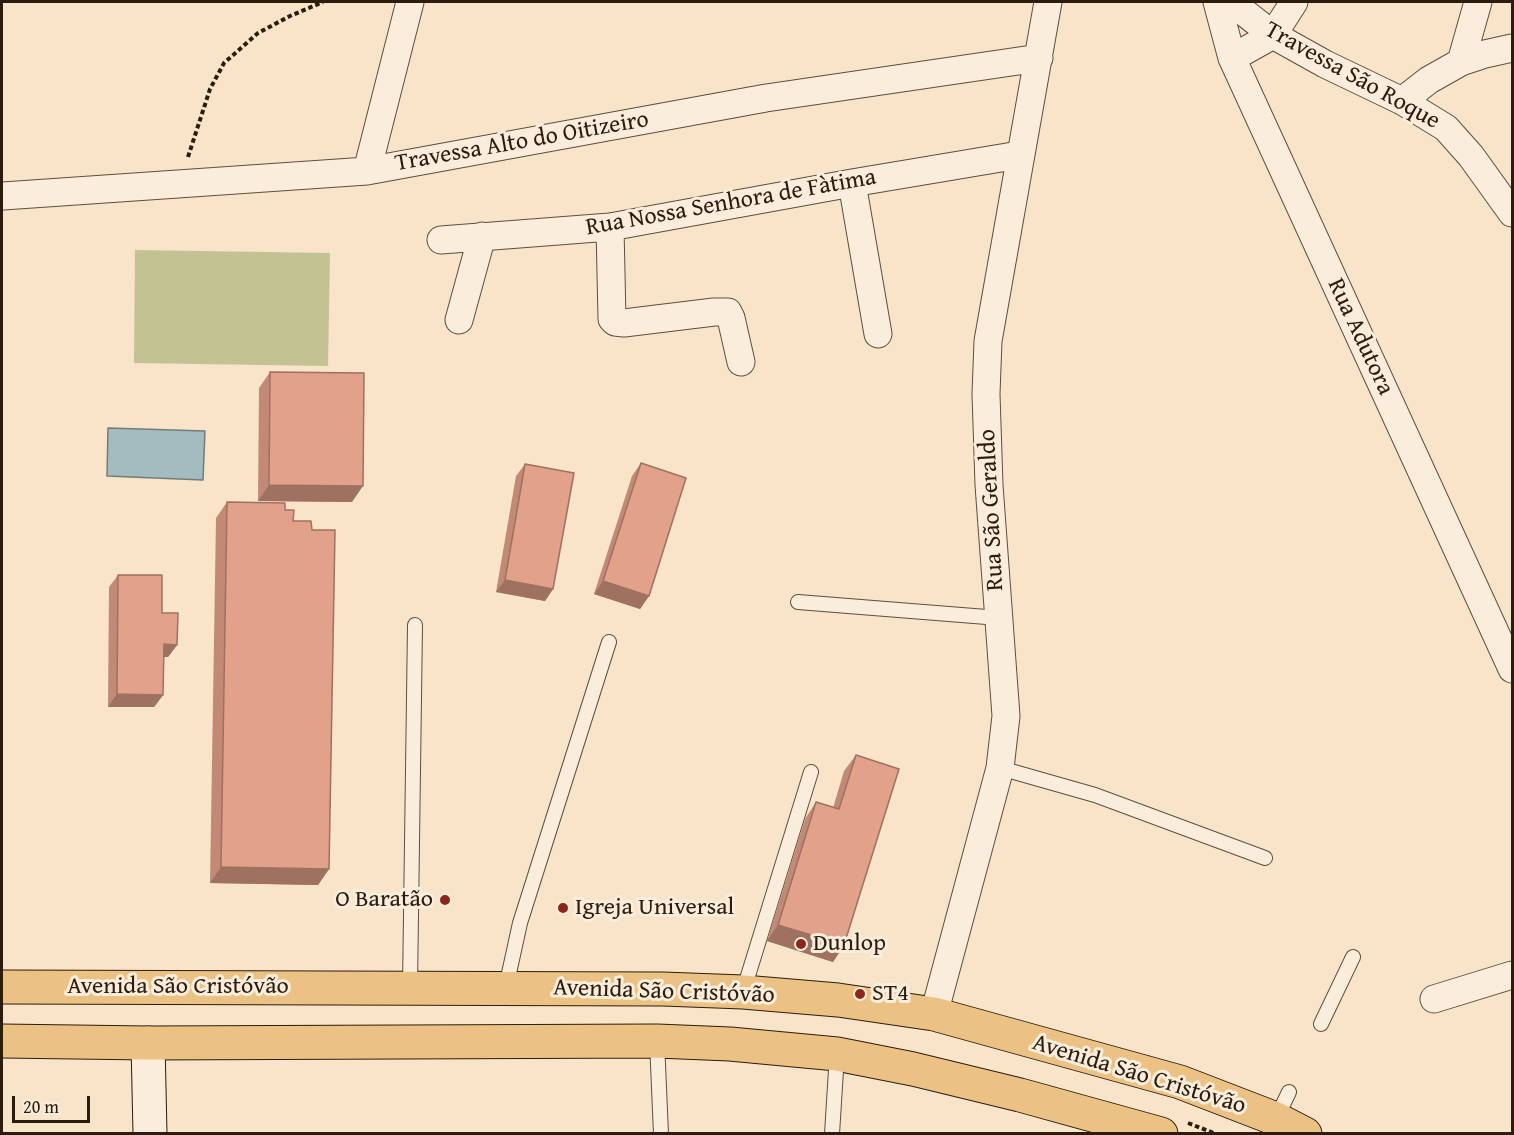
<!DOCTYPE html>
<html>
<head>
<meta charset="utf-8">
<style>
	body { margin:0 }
	#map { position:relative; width:1514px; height:1135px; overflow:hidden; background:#f8e4c8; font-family:"Gentium Book Plus",serif }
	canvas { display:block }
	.frame { position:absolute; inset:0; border:3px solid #2c1c0e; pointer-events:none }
	.scale { position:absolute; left:12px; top:1096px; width:78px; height:27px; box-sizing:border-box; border:3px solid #2c1c0e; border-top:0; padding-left:8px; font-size:18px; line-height:21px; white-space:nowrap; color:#2c1c0e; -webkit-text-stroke:4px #faeddb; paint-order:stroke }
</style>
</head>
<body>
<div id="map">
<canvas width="1514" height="1135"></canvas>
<div class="frame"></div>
<div class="scale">20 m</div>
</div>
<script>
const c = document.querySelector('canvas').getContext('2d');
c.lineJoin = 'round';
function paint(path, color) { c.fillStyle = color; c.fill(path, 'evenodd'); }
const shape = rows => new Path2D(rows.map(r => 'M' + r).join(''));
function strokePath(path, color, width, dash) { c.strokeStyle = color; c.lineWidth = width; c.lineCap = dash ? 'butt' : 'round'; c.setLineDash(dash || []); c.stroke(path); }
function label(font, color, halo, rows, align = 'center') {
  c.font = font + ' "Gentium Book Plus",serif'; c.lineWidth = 6; c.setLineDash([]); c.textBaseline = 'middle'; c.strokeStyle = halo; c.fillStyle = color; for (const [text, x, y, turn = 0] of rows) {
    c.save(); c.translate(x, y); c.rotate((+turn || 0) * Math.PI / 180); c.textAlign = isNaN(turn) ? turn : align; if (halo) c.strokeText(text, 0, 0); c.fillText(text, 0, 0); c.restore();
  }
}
paint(shape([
	[135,250,330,253,328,366,134,363]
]), '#c3c292');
const water = shape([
	[108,428,205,431,203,480,107,476,108,428]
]);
paint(water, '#a2bcc0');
strokePath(water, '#737c79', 1.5);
const lane = shape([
	[798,602,999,618],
	[1000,768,1095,795,1265,858],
	[410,987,415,625],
	[506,987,520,923,609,642],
	[743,992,811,772],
	[1321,1024,1353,957],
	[657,1041,661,1134],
	[1276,1119,1289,1092],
	[832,1134,837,1054]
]);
const street = shape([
	[1217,2,1232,58,1512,669],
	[1231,2,1273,35,1325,64,1402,101,1446,128,1471,156,1512,213],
	[1232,58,1273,35,1294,2],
	[1461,62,1478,2],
	[1402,101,1429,80,1461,62,1485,54,1512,48],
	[367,171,410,2],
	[852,183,878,334],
	[3,196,367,171,766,98,1039,58],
	[610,227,612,319,615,322,624,323,714,312,728,312,731,318,741,362],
	[441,240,610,227,852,183,1019,155],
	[459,320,482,236],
	[1434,999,1512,975],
	[934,1014,1000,768,1006,716,989,485,986,394,988,341,1048,2]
]);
const secondary = shape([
	[148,1043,150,1134]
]);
const primary = shape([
	[2,987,663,989,743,992,838,1000,934,1014,1180,1082,1276,1119,1305,1134],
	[2,1041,148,1043,657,1041,730,1044,837,1054,913,1069,1020,1095,1161,1134]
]);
strokePath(lane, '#5f4e3c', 16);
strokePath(street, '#5f4e3c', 29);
strokePath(secondary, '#2c1c0e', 35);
strokePath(primary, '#2c1c0e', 35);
strokePath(shape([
	[188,157,210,89,224,63,258,33,290,16,323,2],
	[1188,1123,1216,1134]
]), '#2c1c0e', 4, [4.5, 3]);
strokePath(lane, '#faeddb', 14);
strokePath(street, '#faeddb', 27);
strokePath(secondary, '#faeddb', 33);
strokePath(primary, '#ecc284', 33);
paint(shape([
	[270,372,352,502,258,501,259,388],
	[641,463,649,596,640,609,594,594,632,476],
	[525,464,553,589,545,601,496,592,516,476],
	[227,502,285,510,293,521,329,869,318,885,210,883,216,518],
	[118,575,177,645,168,657,163,657,163,695,154,707,108,707,109,587],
	[856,755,844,945,833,962,767,941,805,819,816,802,833,808,844,771]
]), '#c28a76');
paint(shape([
	[269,485,363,486,352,502,258,501],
	[505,580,553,589,545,601,496,592],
	[603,581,649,596,640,609,594,594],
	[164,644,177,645,168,657,155,657],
	[117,694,163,695,154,707,108,707],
	[221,867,329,869,318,885,210,883],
	[778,925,844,945,833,962,767,941]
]), '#9e7160');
const building = shape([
	[270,372,364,373,363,486,269,485,270,372],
	[641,463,686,478,649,596,603,581,641,463],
	[525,464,574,473,553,589,505,580,525,464],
	[227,502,285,503,285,510,294,510,293,521,311,521,312,530,335,530,329,869,221,867,227,502],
	[118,575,162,575,162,613,178,613,177,645,164,644,163,695,117,694,118,575],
	[856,755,899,769,844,945,778,925,816,802,839,809,856,755]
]);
paint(building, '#e2a189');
strokePath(building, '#9e7160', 1.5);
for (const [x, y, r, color] of [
	[445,900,6,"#8f2418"],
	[563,908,6,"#8f2418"],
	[801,944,6,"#8f2418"],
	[860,994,6,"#8f2418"]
]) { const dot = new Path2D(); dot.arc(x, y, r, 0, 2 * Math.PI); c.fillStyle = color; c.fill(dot); strokePath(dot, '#faeddb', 2); }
label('24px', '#2c1c0e', '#faeddb', [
	["Travessa São Roque",1352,76,29],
	["Travessa Alto do Oitizeiro",522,142,-10],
	["Rua Nossa Senhora de Fàtima",731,203,-10],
	["Rua Adutora",1360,337,65],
	["Rua São Geraldo",992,510,-93],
	["Avenida São Cristóvão",178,987],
	["Avenida São Cristóvão",664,992,2],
	["Avenida São Cristóvão",1139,1075,17]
]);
label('24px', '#2c1c0e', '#faeddb', [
	["O Baratão",433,900,"right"],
	["Igreja Universal",575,908],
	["Dunlop",813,944],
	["ST4",872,994]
], 'left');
</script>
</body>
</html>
